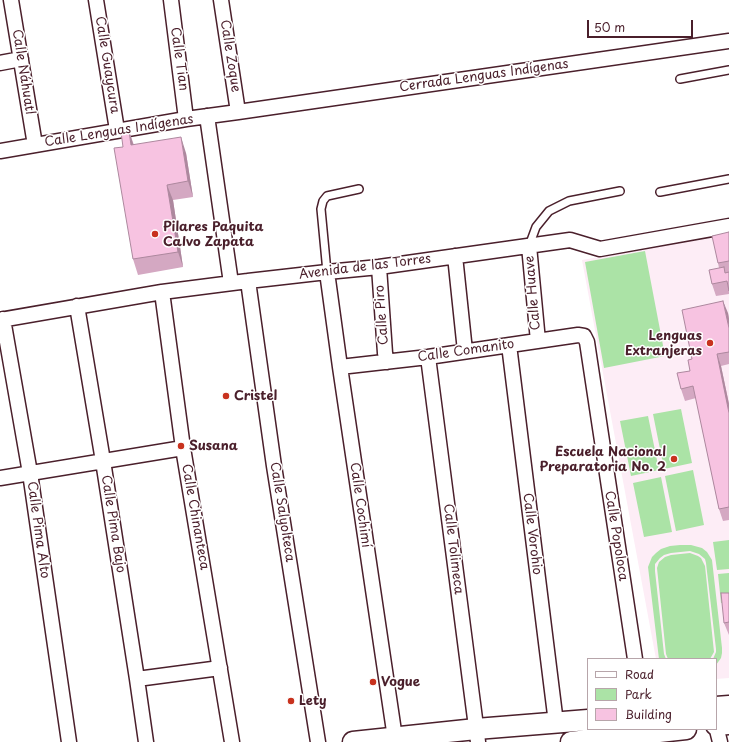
<!DOCTYPE html>
<html>
<head>
<meta charset="utf-8">
<style>
	body { margin:0 }
	#map { position:relative; width:729px; height:742px; overflow:hidden; background:#fff; font-family:"Playpen Sans",sans-serif }
	canvas { display:block }
	.legend { position:absolute; left:587px; top:658px; width:130px; height:72px; box-sizing:border-box; background:#fff; border:1px solid #b7a5aa; margin:0; padding:5px 7px; list-style:none; font-size:12px; color:#4a1f2b }
	.legend li { display:flex; align-items:center; gap:8px; height:20px }
	.legend b { width:20px; border:1px solid #b7a5aa }
	.scale { position:absolute; left:587px; top:20px; width:106px; height:18px; box-sizing:border-box; border:2px solid #4a1f2b; border-top:0; padding-left:5px; font-size:12px; line-height:14px; white-space:nowrap; color:#4a1f2b; -webkit-text-stroke:3px #fff; paint-order:stroke }
</style>
</head>
<body>
<div id="map">
<canvas width="729" height="742"></canvas>
<ul class="legend">
<li><b style="height:5px;background:#fff"></b>Road</li>
<li><b style="height:11px;background:#abe3a6"></b>Park</li>
<li><b style="height:11px;background:#f7c3e1"></b>Building</li>
</ul>
<div class="scale">50 m</div>
</div>
<script>
const c = document.querySelector('canvas').getContext('2d');
c.lineJoin = 'round';
function paint(path, color) { c.fillStyle = color; c.fill(path, 'evenodd'); }
const shape = rows => new Path2D(rows.map(r => 'M' + r).join(''));
function strokePath(path, color, width, dash) { c.strokeStyle = color; c.lineWidth = width; c.lineCap = dash ? 'butt' : 'round'; c.setLineDash(dash || []); c.stroke(path); }
function label(font, color, halo, rows, align = 'center') {
  c.font = font + ' "Playpen Sans",sans-serif'; c.lineWidth = 3; c.setLineDash([]); c.textBaseline = 'middle'; c.strokeStyle = halo; c.fillStyle = color; for (const [text, x, y, turn = 0] of rows) {
    c.save(); c.translate(x, y); c.rotate((+turn || 0) * Math.PI / 180); c.textAlign = isNaN(turn) ? turn : align; if (halo) c.strokeText(text, 0, 0); c.fillText(text, 0, 0); c.restore();
  }
}
paint(shape([
	[729,235,729,678,716,679,716,659,656,659,582,260]
]), '#fdedf6');
paint(shape([
	[645,251,665,356,604,368,585,262],
	[681,409,692,463,664,469,653,414],
	[648,416,659,470,631,476,620,421],
	[693,470,704,525,676,531,665,476],
	[661,477,672,532,644,537,633,483],
	[729,540,729,569,717,570,713,542],
	[680,545,691,545,702,548,707,552,712,560,722,648,722,653,721,658,716,665,716,659,713,659,716,652,716,649,706,563,705,559,699,554,690,551,671,553,664,555,660,558,655,564,655,571,664,654,666,659,659,659,648,567,652,557,656,553,661,549,670,546],
	[690,553,698,556,701,558,705,566,714,652,710,659,668,659,666,654,657,568,659,562,665,557,671,555],
	[729,573,729,602,721,603,718,574]
]), '#abe3a6');
const service = shape([
	[680,79,729,70],
	[660,192,729,179],
	[529,246,536,227,549,211,569,201,620,191],
	[327,272,321,209,323,201,327,196,359,189]
]);
const minor = shape([
	[11,0,35,145],
	[96,0,117,130],
	[171,0,186,119],
	[221,0,238,112],
	[0,63,21,59],
	[207,116,231,283],
	[0,151,186,119,238,112,729,41],
	[529,246,538,341],
	[455,256,465,351],
	[379,267,385,353,387,362],
	[327,272,340,367,395,738],
	[248,281,274,466,318,742],
	[162,292,183,448,232,742],
	[77,306,103,461,137,679,146,742],
	[3,319,30,473,69,742],
	[0,320,162,292,248,281,327,272,379,267,570,240,600,249,729,226],
	[509,345,556,723],
	[428,357,478,742],
	[340,367,428,357,578,335,584,336,587,342,635,659],
	[0,478,183,448],
	[137,679,220,668],
	[716,726,720,742]
]);
const secondary = shape([
	[716,707,729,706],
	[716,725,729,724],
	[353,742,476,729,588,720],
	[571,742,686,729]
]);
strokePath(service, '#4a1f2b', 10);
strokePath(minor, '#4a1f2b', 17);
strokePath(secondary, '#4a1f2b', 23);
strokePath(service, '#fff', 7);
strokePath(minor, '#fff', 14);
strokePath(secondary, '#fff', 20);
paint(shape([
	[129,131,134,145,186,153,193,197,173,200,183,267,138,275,133,259,123,147],
	[729,232,729,294,716,296,712,284,719,268,718,263],
	[728,313,729,319,729,364,721,366,729,404,729,520,723,521,719,509,696,398,685,401,681,389,690,371,692,359],
	[729,593,729,635,724,623]
]), '#d4a8c2');
paint(shape([
	[129,131,134,147,131,145],
	[181,137,186,153,193,197,188,181],
	[167,185,173,200,183,267,178,252],
	[723,301,728,313,729,319,729,328],
	[717,354,721,366,729,404,729,413]
]), '#ad889e');
const building = shape([
	[129,131,131,145,181,137,188,181,167,185,178,252,133,259,114,148,123,147,121,132,129,131],
	[729,232,729,261,718,263,712,236,729,232],
	[724,267,725,273,729,272,729,291,727,281,712,284,709,270,724,267],
	[723,301,729,328,729,352,717,354,729,413,729,507,719,509,693,386,681,389,677,373,690,371,688,360,692,359,682,310,723,301],
	[721,593,729,593,729,622,724,623,721,593]
]);
paint(building, '#f7c3e1');
strokePath(building, '#ad889e', 1);
for (const [x, y, r, color] of [
	[155,234,4,"#c8321e"],
	[710,343,4,"#c8321e"],
	[226,396,4,"#c8321e"],
	[181,446,4,"#c8321e"],
	[674,459,4,"#c8321e"],
	[373,682,4,"#c8321e"],
	[291,701,4,"#c8321e"]
]) { const dot = new Path2D(); dot.arc(x, y, r, 0, 2 * Math.PI); c.fillStyle = color; c.fill(dot); strokePath(dot, '#fff', 1.5); }
label('13px', '#4a1f2b', '#fff', [
	["Calle Zoque",230,56,81],
	["Calle Tian",179,59,82],
	["Calle Guaycura",107,65,81],
	["Calle Náhuatl",23,72,81],
	["Cerrada Lenguas Indígenas",484,76,-8],
	["Calle Lenguas Indígenas",119,131,-9],
	["Avenida de las Torres",365,267,-7],
	["Calle Huave",533,293,-95],
	["Calle Piro",382,315,-94],
	["Calle Comanito",466,351,-8],
	["Calle Cochimí",360,505,82],
	["Calle Salyolteca",282,512,81],
	["Calle Chinanteca",195,517,80],
	["Calle Pima Bajo",113,524,81],
	["Calle Pima Alto",38,530,82],
	["Calle Vorohio",532,534,83],
	["Calle Popoloca",616,536,81],
	["Calle Tolimeca",453,549,83]
]);
label('bold 13px', '#4a1f2b', '#fff', [
	["Pilares Paquita",163,227],
	["Calvo Zapata",163,242],
	["Lenguas",702,336,"right"],
	["Extranjeras",702,351,"right"],
	["Cristel",234,396],
	["Susana",189,446],
	["Escuela Nacional",666,452,"right"],
	["Preparatoria No. 2",666,467,"right"],
	["Vogue",381,682],
	["Lety",299,701]
], 'left');
</script>
</body>
</html>
